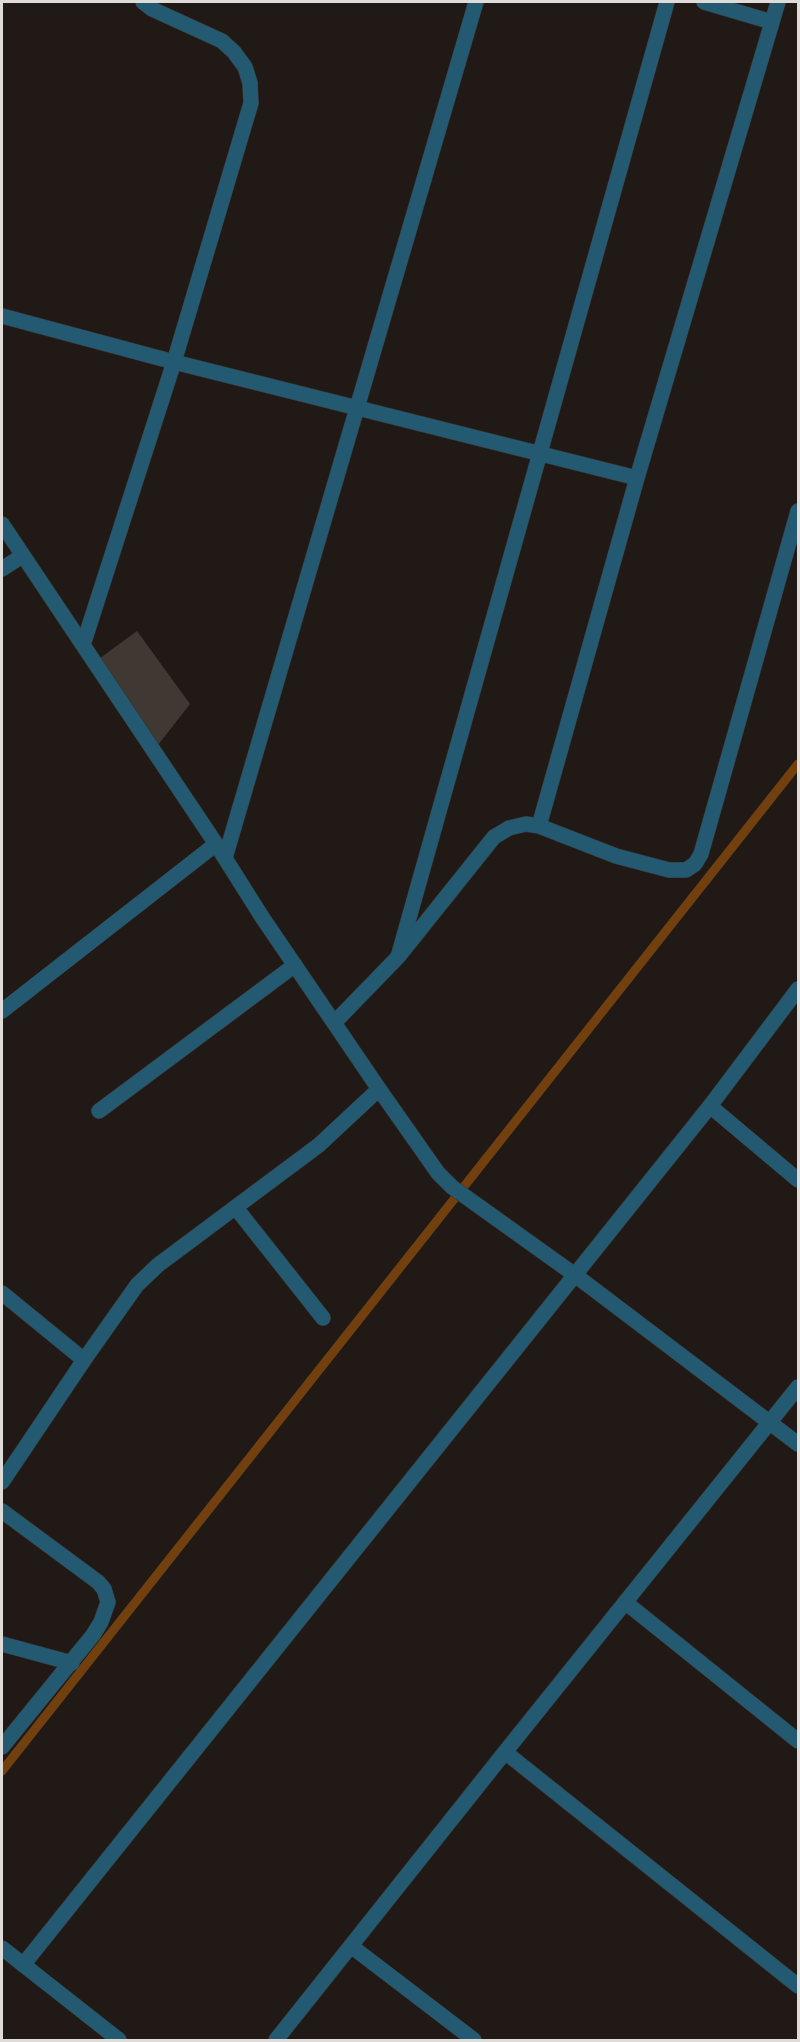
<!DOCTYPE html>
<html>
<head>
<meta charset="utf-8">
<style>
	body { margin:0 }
	#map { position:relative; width:800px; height:2042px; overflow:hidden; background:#201915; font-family:"Zilla Slab",serif }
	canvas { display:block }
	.frame { position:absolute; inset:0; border:3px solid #dfdbd8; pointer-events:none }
</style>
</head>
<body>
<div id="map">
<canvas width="800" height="2042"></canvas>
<div class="frame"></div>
</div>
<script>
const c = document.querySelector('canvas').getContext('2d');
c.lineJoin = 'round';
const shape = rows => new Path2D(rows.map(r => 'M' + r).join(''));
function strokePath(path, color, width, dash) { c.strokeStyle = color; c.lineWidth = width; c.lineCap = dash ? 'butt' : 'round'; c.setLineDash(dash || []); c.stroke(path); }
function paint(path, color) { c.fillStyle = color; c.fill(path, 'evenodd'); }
strokePath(shape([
	[2,1771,798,764]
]), '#72400f', 9);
paint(shape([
	[137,631,190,704,158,745,96,661]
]), '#3f3833');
const minor = shape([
	[704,2,772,22],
	[2,316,174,362,637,478],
	[2,524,216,844,262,917,379,1089,438,1173,452,1187,575,1275,798,1444],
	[2,569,22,556],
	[83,645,174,362,251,103,250,83,245,67,234,52,222,41,152,9,143,2],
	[539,826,637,478,778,2],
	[225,858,476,2],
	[398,957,667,2],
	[2,1011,216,844],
	[334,1023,398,957,494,837,509,828,526,824,539,826,616,856,669,870,686,870,695,864,701,854,798,511],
	[710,1106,798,1180],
	[99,1111,295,965],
	[236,1208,323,1318],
	[2,1293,84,1360],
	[2,1482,84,1360,137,1285,158,1265,319,1145,379,1089],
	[2,1511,98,1582,104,1589,108,1602,101,1622,93,1635,2,1747],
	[625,1602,798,1741],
	[2,1644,72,1663],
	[505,1752,798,1986],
	[351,1946,474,2040],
	[2,1948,119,2040],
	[23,1965,710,1106,798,989],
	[276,2040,505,1752,798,1387]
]);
strokePath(minor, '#3b3430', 16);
strokePath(minor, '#235a71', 15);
</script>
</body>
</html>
